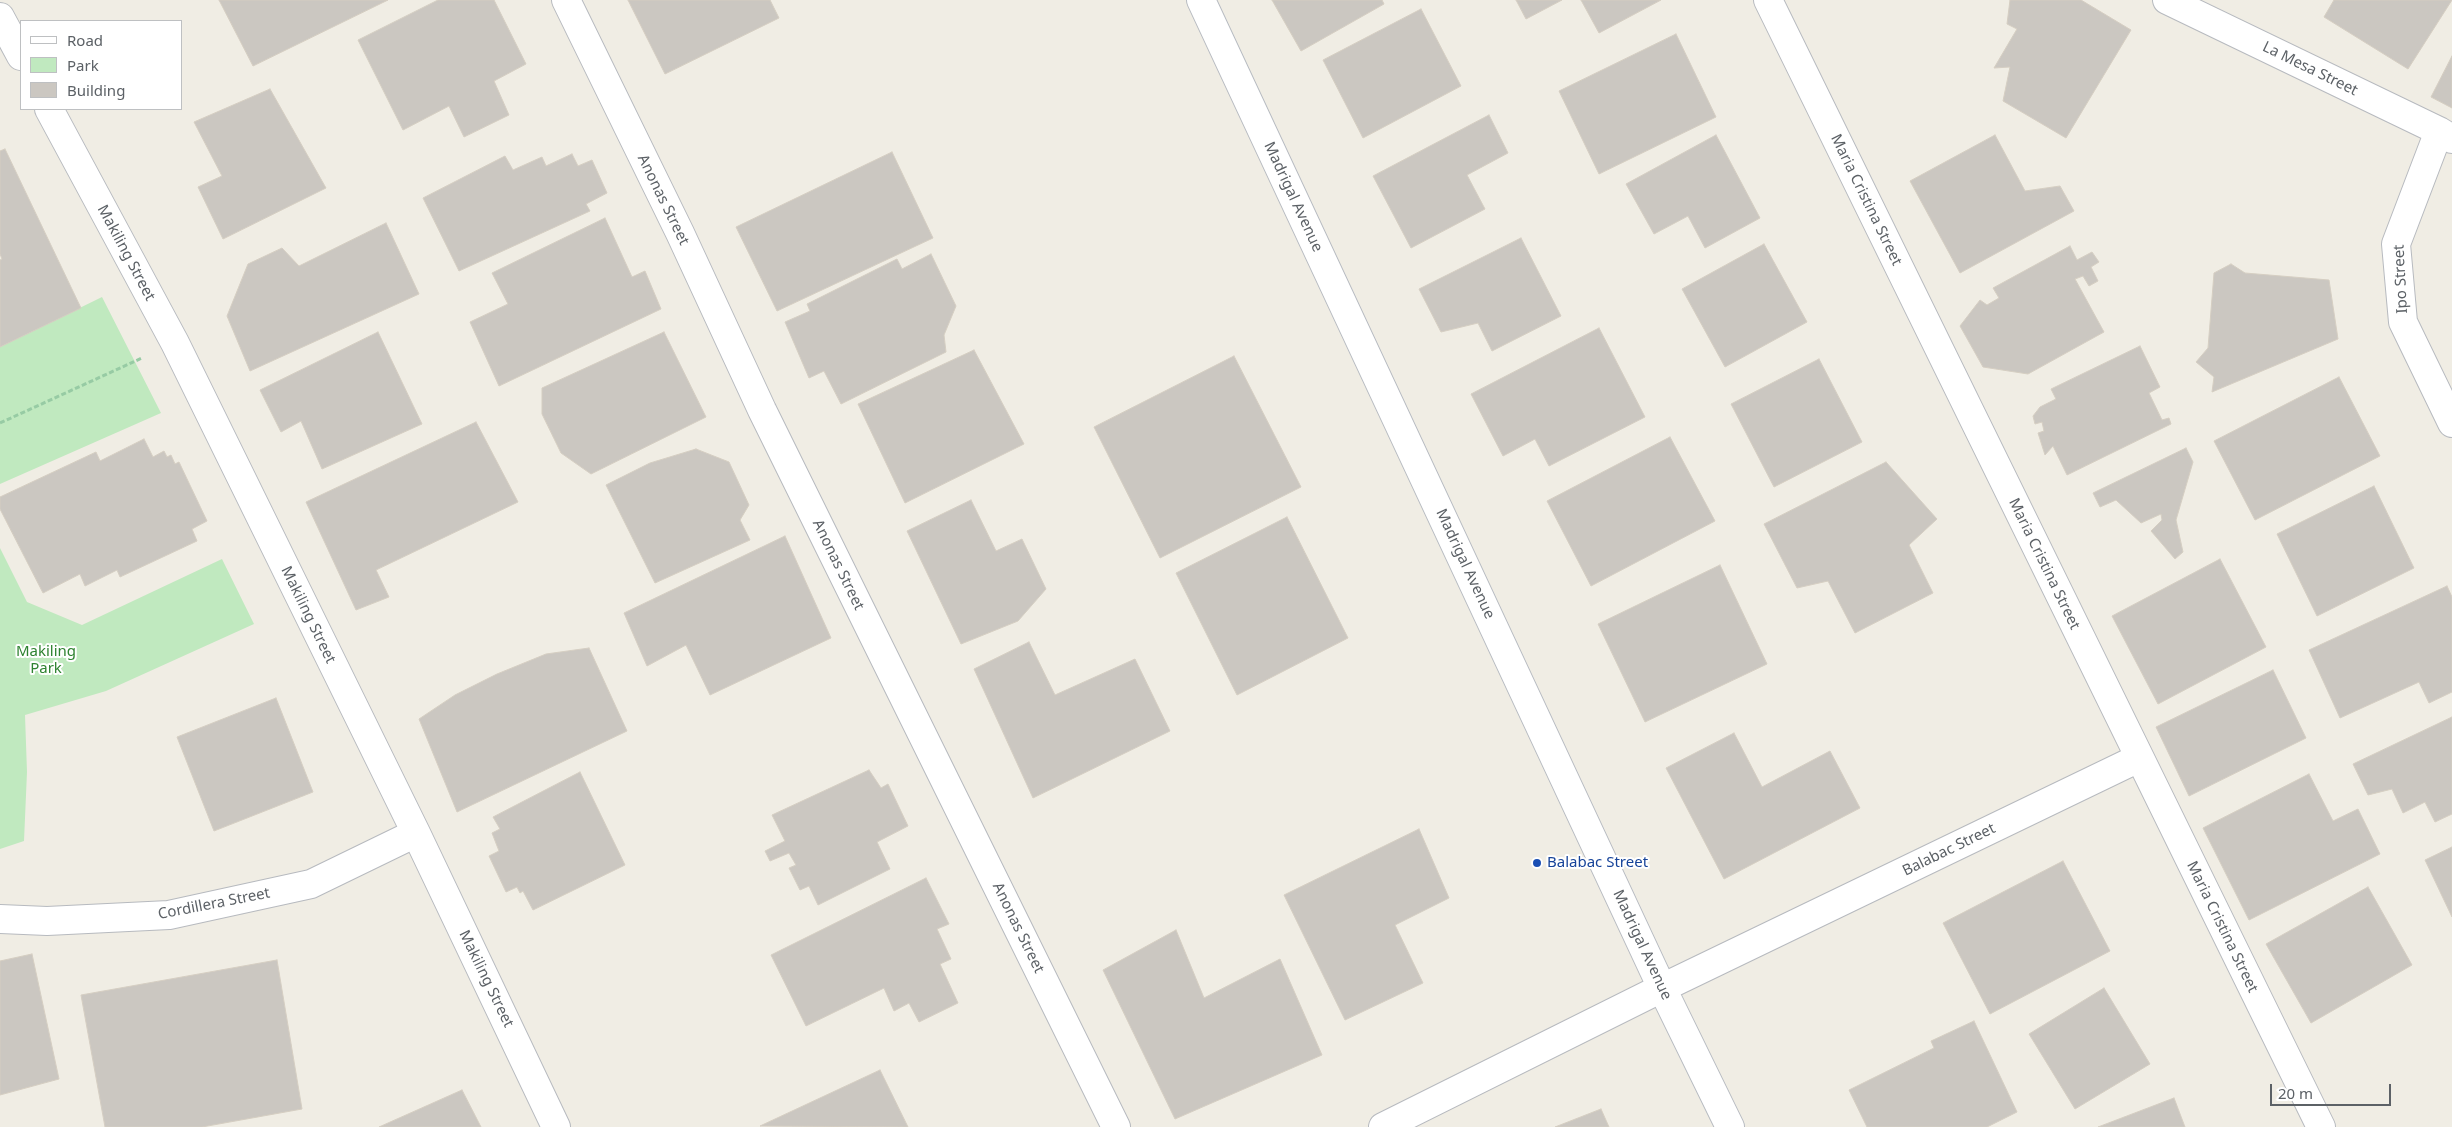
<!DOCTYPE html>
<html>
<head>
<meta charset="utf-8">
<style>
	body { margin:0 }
	#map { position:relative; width:2452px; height:1127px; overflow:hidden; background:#f0ede4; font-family:"Noto Sans",sans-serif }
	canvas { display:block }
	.legend { position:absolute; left:20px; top:20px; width:162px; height:90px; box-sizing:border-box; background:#fff; border:1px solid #bec0c2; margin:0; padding:6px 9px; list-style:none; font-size:15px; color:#5c6166 }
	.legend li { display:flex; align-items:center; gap:10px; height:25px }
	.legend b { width:25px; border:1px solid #bec0c2 }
	.scale { position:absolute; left:2270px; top:1084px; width:121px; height:22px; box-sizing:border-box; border:2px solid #5c6166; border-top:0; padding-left:6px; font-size:15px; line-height:18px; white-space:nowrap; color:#5c6166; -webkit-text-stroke:4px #fff; paint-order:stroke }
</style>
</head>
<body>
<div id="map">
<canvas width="2452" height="1127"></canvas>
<ul class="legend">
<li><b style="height:6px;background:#fff"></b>Road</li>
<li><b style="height:14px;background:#c0e9bf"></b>Park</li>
<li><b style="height:14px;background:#cbc7c1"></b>Building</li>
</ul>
<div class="scale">20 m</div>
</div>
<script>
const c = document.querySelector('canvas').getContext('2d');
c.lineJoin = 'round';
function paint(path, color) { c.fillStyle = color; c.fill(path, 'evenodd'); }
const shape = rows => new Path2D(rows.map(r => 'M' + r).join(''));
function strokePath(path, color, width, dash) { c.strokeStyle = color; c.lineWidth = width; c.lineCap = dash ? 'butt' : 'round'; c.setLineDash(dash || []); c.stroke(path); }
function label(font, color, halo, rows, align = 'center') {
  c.font = font + ' "Noto Sans",sans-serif'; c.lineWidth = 4; c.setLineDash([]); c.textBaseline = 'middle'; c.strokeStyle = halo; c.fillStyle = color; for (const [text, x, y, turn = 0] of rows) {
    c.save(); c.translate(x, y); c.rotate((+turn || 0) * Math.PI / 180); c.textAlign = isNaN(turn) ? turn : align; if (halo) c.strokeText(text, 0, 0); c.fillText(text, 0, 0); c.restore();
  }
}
paint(shape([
	[102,297,161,413,0,484,0,347],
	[0,548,27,602,82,625,222,559,254,624,106,691,25,715,27,772,24,841,0,849]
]), '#c0e9bf');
const building = shape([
	[219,0,388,0,253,66,219,0],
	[438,0,494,0,526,64,494,81,509,115,464,137,449,106,403,130,358,40,438,0],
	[628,0,770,0,779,18,665,74,628,0],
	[1272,0,1382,0,1384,4,1301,51,1272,0],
	[1516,0,1562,0,1526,19,1516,0],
	[1581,0,1661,0,1599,33,1581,0],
	[2010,0,2081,0,2131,30,2066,138,2003,101,2010,67,1994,68,2017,29,2007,24,2010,0],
	[2334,0,2452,0,2408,69,2324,17,2334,0],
	[1421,9,1461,86,1363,138,1323,60,1421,9],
	[1676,34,1716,117,1599,174,1559,91,1676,34],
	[2452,56,2452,108,2431,97,2452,56],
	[270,89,326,188,223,239,198,187,222,176,194,122,270,89],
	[1489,115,1508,153,1467,175,1485,209,1411,248,1373,176,1489,115],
	[1716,135,1760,218,1705,248,1688,216,1654,234,1626,184,1716,135],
	[1995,135,2025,191,2060,186,2074,211,1960,273,1910,181,1995,135],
	[5,149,81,308,0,347,0,260,2,259,0,254,0,151,5,149],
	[892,152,933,238,777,311,736,227,892,152],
	[572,154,578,166,592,160,607,193,586,204,590,211,459,271,423,198,505,156,513,170,542,157,546,166,572,154],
	[605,218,632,277,645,271,661,309,499,386,470,322,508,304,492,273,605,218],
	[386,223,419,294,250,371,227,316,248,264,282,248,299,266,386,223],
	[1521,238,1561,316,1492,351,1478,323,1441,332,1419,289,1521,238],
	[1764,244,1807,322,1725,367,1682,289,1764,244],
	[2070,246,2077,260,2092,252,2099,262,2091,267,2098,281,2089,286,2083,276,2075,279,2104,332,2028,374,1983,367,1960,326,1980,300,1987,305,1999,298,1993,288,2070,246],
	[931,254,956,306,944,335,946,352,841,404,824,371,809,378,785,322,810,311,807,304,897,259,902,269,931,254],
	[2231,264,2245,273,2329,280,2338,339,2212,392,2214,377,2196,362,2208,348,2214,273,2231,264],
	[1599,328,1645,417,1549,466,1535,439,1503,456,1471,394,1599,328],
	[378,332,422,424,322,469,301,421,281,432,260,390,378,332],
	[664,332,706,417,591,474,561,453,542,414,542,388,664,332],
	[2140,346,2160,387,2149,393,2162,420,2169,418,2171,424,2067,475,2053,446,2045,455,2038,433,2044,431,2042,422,2035,424,2033,416,2040,407,2056,399,2051,389,2140,346],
	[974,350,1024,444,905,503,858,404,974,350],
	[1234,356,1301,487,1160,558,1094,427,1234,356],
	[1819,359,1862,442,1774,487,1731,404,1819,359],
	[2339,377,2380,456,2255,520,2214,441,2339,377],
	[476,422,518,502,376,570,389,597,356,610,306,502,476,422],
	[1670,437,1715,521,1591,586,1547,501,1670,437],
	[144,439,153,457,164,451,167,457,171,455,175,464,179,462,207,521,192,529,197,541,120,577,117,570,85,586,80,574,43,593,0,509,0,497,96,452,100,461,144,439],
	[2186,448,2193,462,2176,520,2183,552,2175,559,2151,531,2162,520,2161,514,2141,523,2116,500,2100,507,2093,493,2186,448],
	[696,449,729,462,749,505,740,520,750,540,655,583,606,485,650,463,696,449],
	[1886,462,1937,519,1909,545,1933,593,1855,633,1828,581,1797,588,1764,524,1886,462],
	[2374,486,2414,568,2317,616,2277,534,2374,486],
	[971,500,996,551,1022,539,1046,589,1018,621,961,644,907,531,971,500],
	[1287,517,1348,638,1237,695,1176,573,1287,517],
	[785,536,831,638,710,695,686,645,647,666,624,613,785,536],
	[2220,559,2266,647,2158,704,2112,616,2220,559],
	[1720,565,1767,664,1645,722,1598,624,1720,565],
	[2447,586,2452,597,2452,692,2429,703,2419,682,2340,718,2309,650,2447,586],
	[1029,642,1055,695,1135,659,1170,731,1033,798,974,669,1029,642],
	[589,648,627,731,457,812,419,719,455,695,497,674,546,654,589,648],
	[2273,670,2306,738,2189,796,2156,727,2273,670],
	[276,698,313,792,214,831,177,737,276,698],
	[2452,717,2452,814,2435,822,2425,802,2403,813,2392,789,2368,795,2353,764,2452,717],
	[1734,733,1762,787,1830,751,1860,808,1724,879,1666,768,1734,733],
	[869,770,881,788,888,784,908,826,877,842,890,869,818,905,809,886,800,890,789,868,796,865,789,853,770,861,765,851,785,841,772,815,869,770],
	[580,772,625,865,533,910,523,891,520,893,517,887,506,892,489,856,499,851,492,833,500,829,493,817,580,772],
	[2309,774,2333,821,2358,809,2380,854,2249,920,2203,828,2309,774],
	[1419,829,1449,898,1395,925,1423,983,1345,1020,1284,895,1419,829],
	[2452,847,2452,917,2425,860,2452,847],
	[2063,861,2110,951,1990,1014,1943,923,2063,861],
	[926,878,949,924,937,929,951,959,940,964,958,1003,919,1022,909,1003,894,1011,884,988,806,1026,771,955,926,878],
	[2368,887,2412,965,2311,1023,2266,944,2368,887],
	[1176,930,1204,998,1280,959,1322,1055,1175,1119,1103,970,1176,930],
	[32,954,59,1079,0,1095,0,961,32,954],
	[277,960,302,1109,202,1127,105,1127,81,995,277,960],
	[2104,988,2150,1064,2075,1109,2029,1034,2104,988],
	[1974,1021,2017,1112,1987,1127,1867,1127,1849,1090,1934,1048,1931,1041,1974,1021],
	[880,1070,908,1127,760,1126,880,1070],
	[462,1090,481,1127,379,1127,462,1090],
	[2174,1098,2185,1127,2098,1127,2174,1098],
	[1601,1109,1609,1127,1555,1127,1601,1109]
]);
paint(building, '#cbc7c1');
strokePath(building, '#d5cec2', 1);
const street = shape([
	[566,0,680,233,762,410,1116,1127],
	[1768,0,2321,1127],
	[2167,0,2439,131,2452,139],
	[0,17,21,56],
	[49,109,175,343,416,833,556,1127],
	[2439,131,2396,244,2403,322,2452,423],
	[0,919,47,921,169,915,311,884,416,833],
	[1383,1127,1662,988,2139,758]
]);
const secondary = shape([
	[1201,0,1662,988,1730,1127]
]);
strokePath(street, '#b7babf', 30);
strokePath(secondary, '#b7bbc1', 30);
strokePath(shape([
	[0,423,142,358]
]), '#97cba4', 3, [5, 2.5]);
strokePath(street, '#fff', 28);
strokePath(secondary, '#fff', 28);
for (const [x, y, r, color] of [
	[1537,863,5,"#1a4fb4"]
]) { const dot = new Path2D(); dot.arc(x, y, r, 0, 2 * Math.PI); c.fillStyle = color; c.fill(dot); strokePath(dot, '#fff', 2); }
label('15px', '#5c6166', '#fff', [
	["La Mesa Street",2310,69,26],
	["Madrigal Avenue",1293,197,65],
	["Anonas Street",663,200,64],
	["Maria Cristina Street",1866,200,64],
	["Makiling Street",126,253,62],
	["Ipo Street",2401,279,-93],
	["Madrigal Avenue",1465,564,65],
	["Maria Cristina Street",2044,564,64],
	["Anonas Street",838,565,64],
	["Makiling Street",308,615,64],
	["Balabac Street",1949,850,-26],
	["Cordillera Street",214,904,-11],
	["Maria Cristina Street",2222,927,64],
	["Anonas Street",1018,928,64],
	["Madrigal Avenue",1642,945,65],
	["Makiling Street",486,979,64]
]);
label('15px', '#2e8230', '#fff', [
	["Makiling",46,652],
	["Park",46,669]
]);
label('15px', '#164399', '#fff', [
	["Balabac Street",1547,863]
], 'left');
</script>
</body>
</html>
